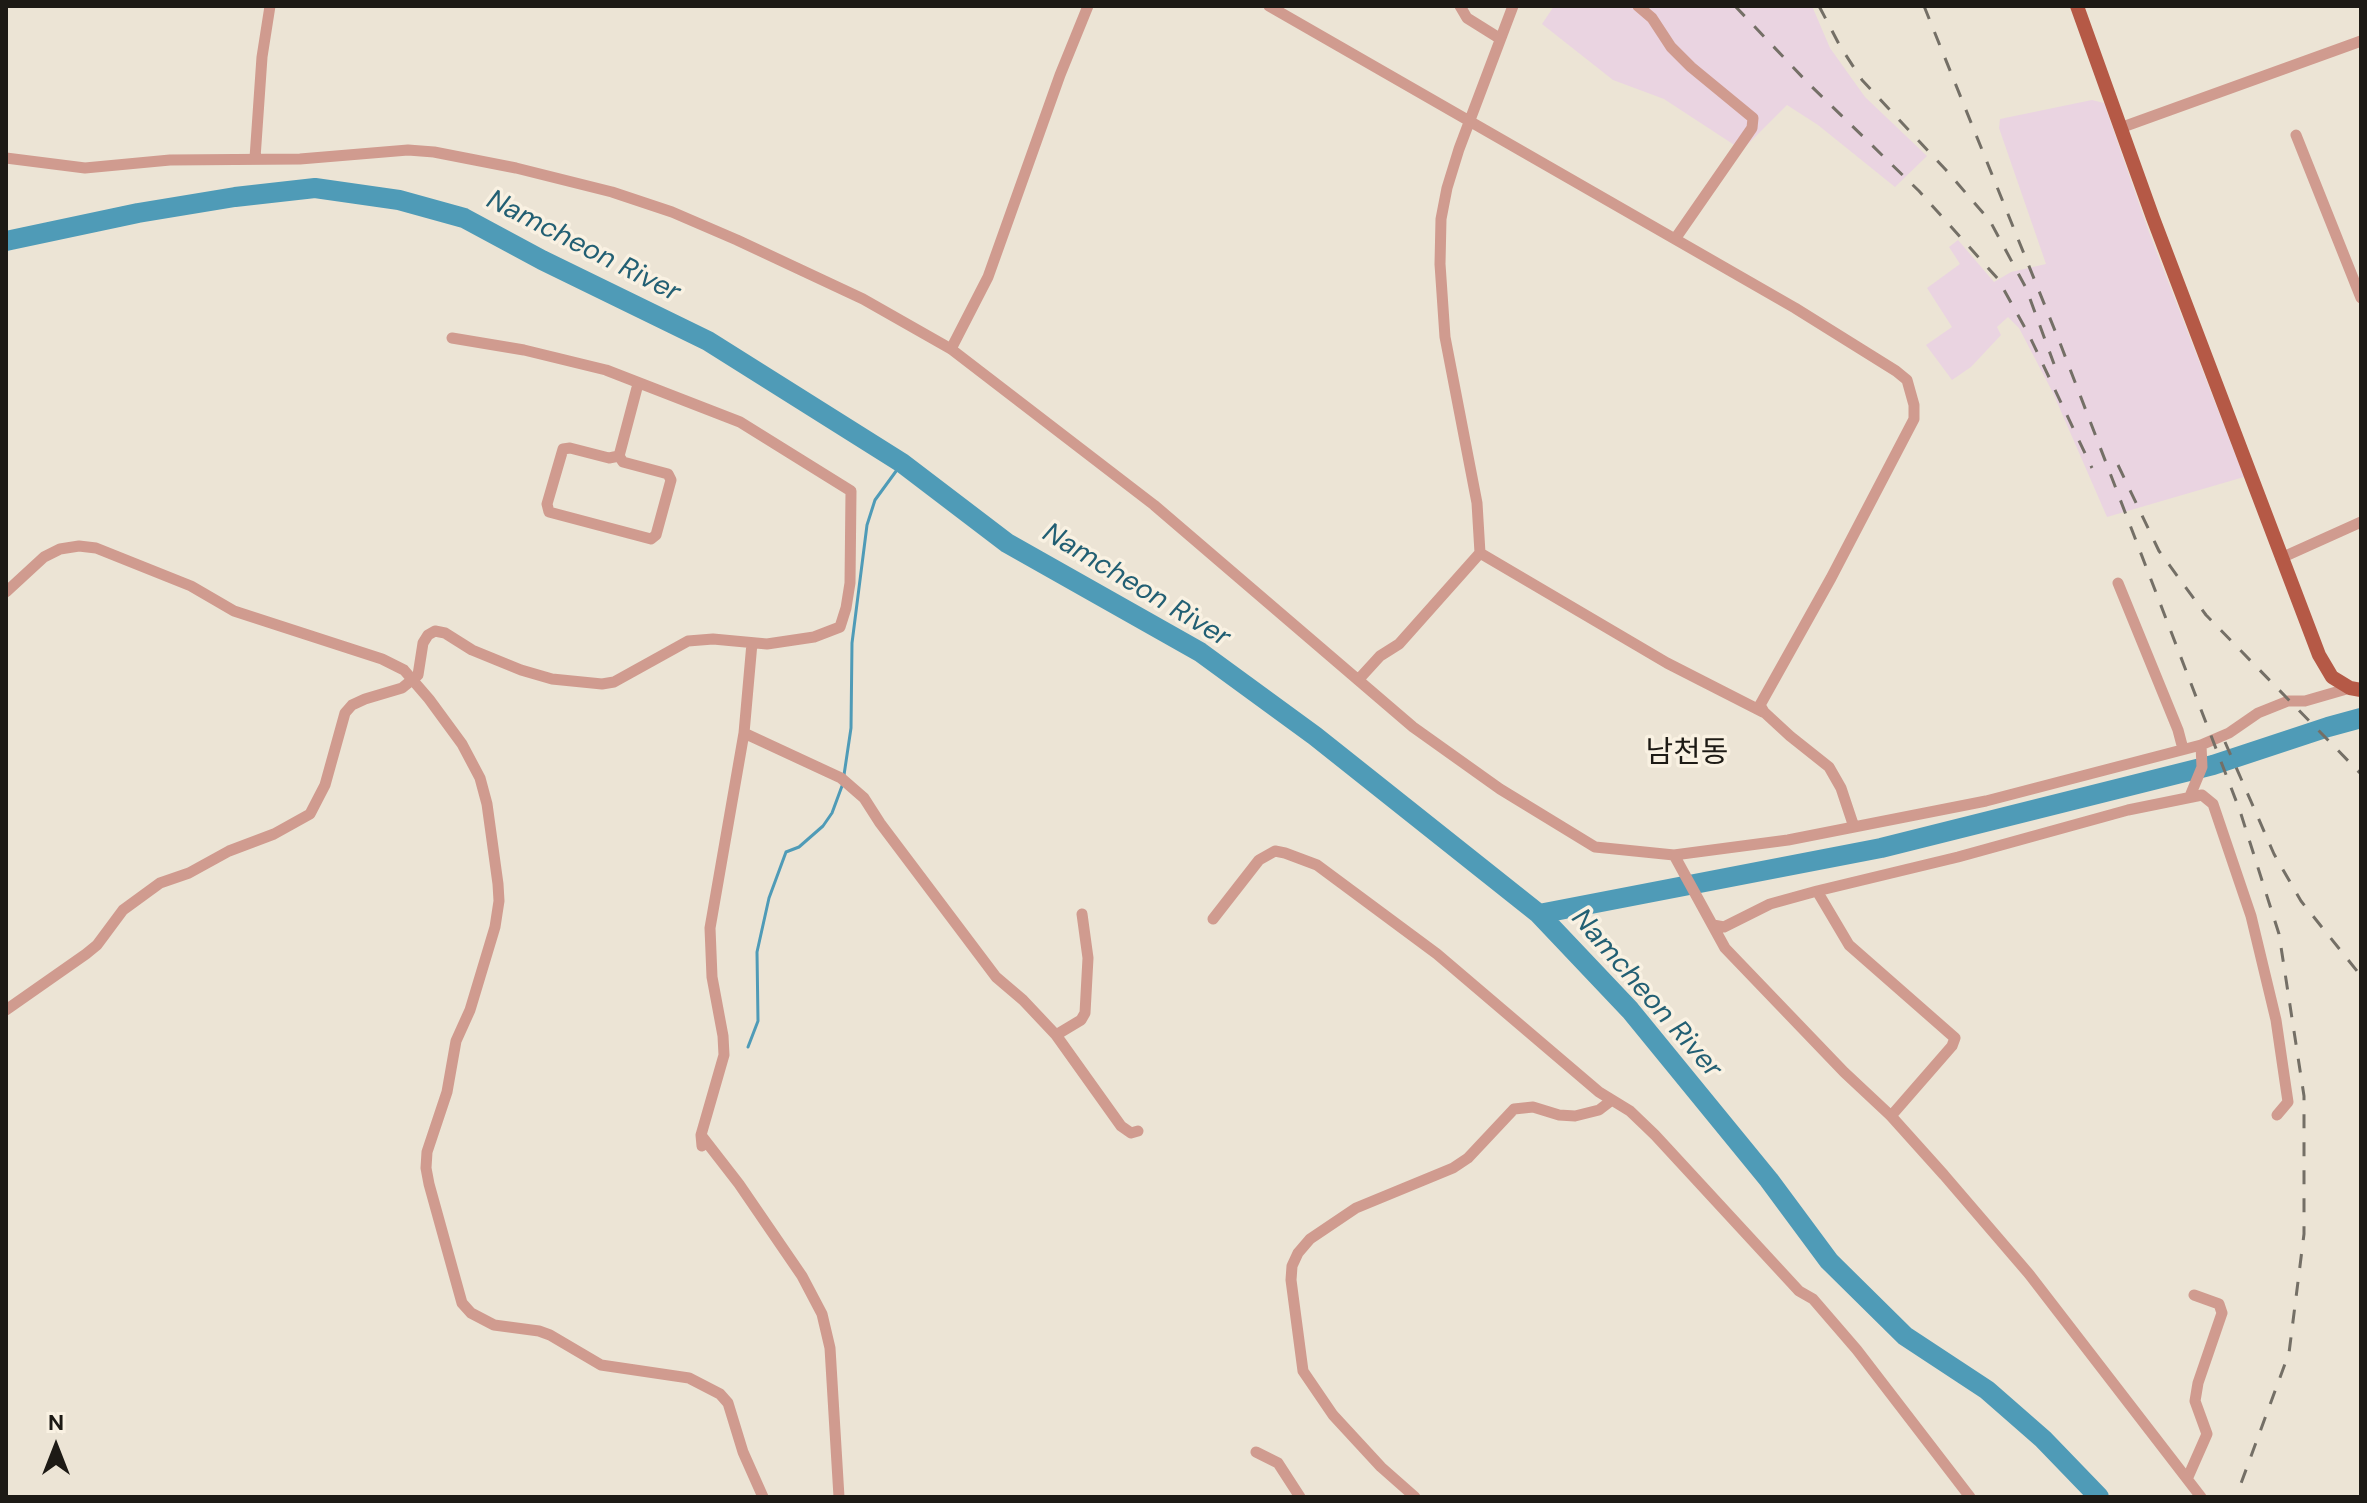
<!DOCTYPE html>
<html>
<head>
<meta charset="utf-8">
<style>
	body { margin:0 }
	#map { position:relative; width:2367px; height:1503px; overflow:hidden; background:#ece4d5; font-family:"DM Sans",sans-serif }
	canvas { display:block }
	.frame { position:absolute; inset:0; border:8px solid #1d1a15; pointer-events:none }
	.north { position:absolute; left:16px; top:1407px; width:80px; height:80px; -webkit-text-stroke:6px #f9f1e2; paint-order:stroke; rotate:0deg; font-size:22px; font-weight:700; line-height:32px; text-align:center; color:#1d1a15 }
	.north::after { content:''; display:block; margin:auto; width:28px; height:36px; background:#1d1a15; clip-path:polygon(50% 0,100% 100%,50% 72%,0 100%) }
</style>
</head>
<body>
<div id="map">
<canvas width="2367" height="1503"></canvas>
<div class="frame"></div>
<div class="north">N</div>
</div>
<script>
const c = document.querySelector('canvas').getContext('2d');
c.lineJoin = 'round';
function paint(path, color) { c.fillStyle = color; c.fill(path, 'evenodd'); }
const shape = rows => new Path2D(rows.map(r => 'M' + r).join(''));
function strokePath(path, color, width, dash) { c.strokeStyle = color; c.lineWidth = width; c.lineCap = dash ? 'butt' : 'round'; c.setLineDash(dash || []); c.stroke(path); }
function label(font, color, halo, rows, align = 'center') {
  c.font = font + ' "DM Sans","Noto Sans KR",sans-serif'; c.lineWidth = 7; c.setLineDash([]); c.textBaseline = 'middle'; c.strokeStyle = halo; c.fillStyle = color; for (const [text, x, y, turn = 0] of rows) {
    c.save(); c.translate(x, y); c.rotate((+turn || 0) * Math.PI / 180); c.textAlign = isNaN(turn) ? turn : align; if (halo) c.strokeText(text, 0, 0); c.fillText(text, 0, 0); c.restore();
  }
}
paint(shape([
	[1554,6,1812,6,1830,48,1865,97,1927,156,1895,187,1818,125,1787,105,1742,150,1664,99,1613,80,1542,24],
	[2092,100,2104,103,2149,232,2244,477,2107,517,2053,393,2019,328,2008,317,1997,327,2001,335,1971,367,1952,380,1926,345,1952,327,1927,288,1960,264,1949,247,1958,240,1994,282,2011,272,2046,264,1999,128,2000,119]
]), '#ead4e1');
strokePath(shape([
	[844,775,851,728,852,643,867,525,875,500,902,463],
	[748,1047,758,1021,757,952,769,898,786,852,799,847,823,826,832,813,842,786]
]), '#4f9bb7', 3);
strokePath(shape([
	[6,241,138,213,235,197,315,188,399,200,464,218,542,260,708,341,902,463,1007,543,1200,652,1315,736,1539,914,1630,1010,1769,1180,1829,1261,1905,1336,1987,1390,2043,1439,2099,1497],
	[1539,914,1881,848,2213,765,2328,727,2361,718]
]), '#4f9bb7', 20);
strokePath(shape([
	[1269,6,1795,308,1896,371,1907,380,1914,405,1914,419,1831,578,1760,705,1764,712,1790,736,1829,767,1841,788,1854,827],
	[1460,6,1467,18,1499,38],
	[1638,6,1652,18,1671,47,1691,67,1753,118,1752,128,1675,239],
	[2120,128,2361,41],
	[2296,135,2361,298],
	[6,158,85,168,170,160,300,159,408,150,434,152,516,168,612,192,672,212,737,240,863,299,951,349,1154,505,1413,727,1500,789,1595,847,1674,855,1788,840,1986,801,2201,745,2229,733,2258,713,2288,701,2305,701,2350,688],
	[255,158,262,57,270,6],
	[951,349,988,277,1060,75,1088,6],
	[619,456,609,458,570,448,563,449,547,504,549,512,651,539,656,535,671,480,668,474,623,462,619,456,638,384],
	[1480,553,1477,503,1445,337,1440,264,1441,219,1447,188,1459,149,1513,6],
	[2281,558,2361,522],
	[2118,583,2178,730,2183,749],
	[6,592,44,557,60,549,79,546,96,548,191,586,234,611,382,659,404,670,429,699,462,744,480,778,487,804,498,884,499,901,495,927,470,1010,456,1041,447,1092,427,1152,426,1168,429,1184,462,1303,471,1313,494,1325,539,1331,550,1335,601,1365,689,1378,720,1394,728,1403,743,1452,763,1497],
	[1359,679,1380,656,1399,644,1480,553,1667,663,1763,712],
	[744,733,841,778,864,798,880,823,996,977,1023,1000,1056,1035,1121,1126,1131,1133,1138,1131],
	[2190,796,2202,767,2201,745],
	[1674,855,1725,948,1844,1072,1891,1116,1944,1175,2029,1274,2201,1497],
	[1817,891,1849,945,1955,1038,1952,1046,1891,1116],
	[1213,919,1259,860,1275,851,1285,853,1317,865,1437,954,1599,1092,1630,1111,1655,1135,1799,1291,1813,1299,1857,1350,1970,1497],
	[1713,925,1724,927,1770,904,1817,891,1958,857,2128,810,2202,795,2213,804,2251,916,2276,1020,2288,1102,2277,1115],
	[6,1010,86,954,97,945,123,910,160,883,189,873,229,851,274,834,310,814,325,785,345,713,352,705,365,699,402,688,418,675,423,643,428,635,435,631,445,633,472,650,521,670,552,679,602,684,614,682,688,641,713,639,767,644,814,637,840,627,846,608,850,583,851,491,740,422,606,370,524,350,452,338],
	[1056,1035,1081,1020,1085,1013,1088,958,1082,914],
	[701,1135,739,1184,802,1276,822,1314,830,1348,839,1497],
	[702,1146,701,1135,724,1055,723,1036,712,977,710,928,744,733,752,643],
	[1256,1452,1278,1463,1300,1497],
	[2188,1477,2207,1434,2195,1401,2198,1383,2222,1313,2219,1304,2194,1295],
	[1415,1497,1381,1467,1333,1415,1303,1371,1291,1280,1292,1266,1298,1253,1310,1239,1356,1208,1453,1168,1468,1158,1514,1109,1533,1107,1559,1115,1575,1116,1599,1110,1612,1100]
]), '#d09b8f', 11);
strokePath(shape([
	[2077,6,2153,218,2319,655,2332,677,2350,688,2361,690]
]), '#b55946', 14);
strokePath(shape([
	[1735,6,1809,84,1919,191,1998,279,2029,335,2092,468],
	[1819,6,1840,46,1862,80,1946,170,1990,221,2026,288,2054,364],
	[1924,6,2060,343,2240,811,2279,934,2304,1096,2304,1234,2289,1353,2236,1497],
	[2118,465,2159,551,2206,615,2361,774],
	[2225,742,2274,854,2301,901,2361,976]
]), '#746f66', 3, [14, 14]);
label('italic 28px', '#225f73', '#f9f1e2', [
	["Namcheon River",583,247,27],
	["Namcheon River",1136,586,31],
	["Namcheon River",1646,994,49]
]);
label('30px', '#1d1a15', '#f9f1e2', [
	["남천동",1687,754]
]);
</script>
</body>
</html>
